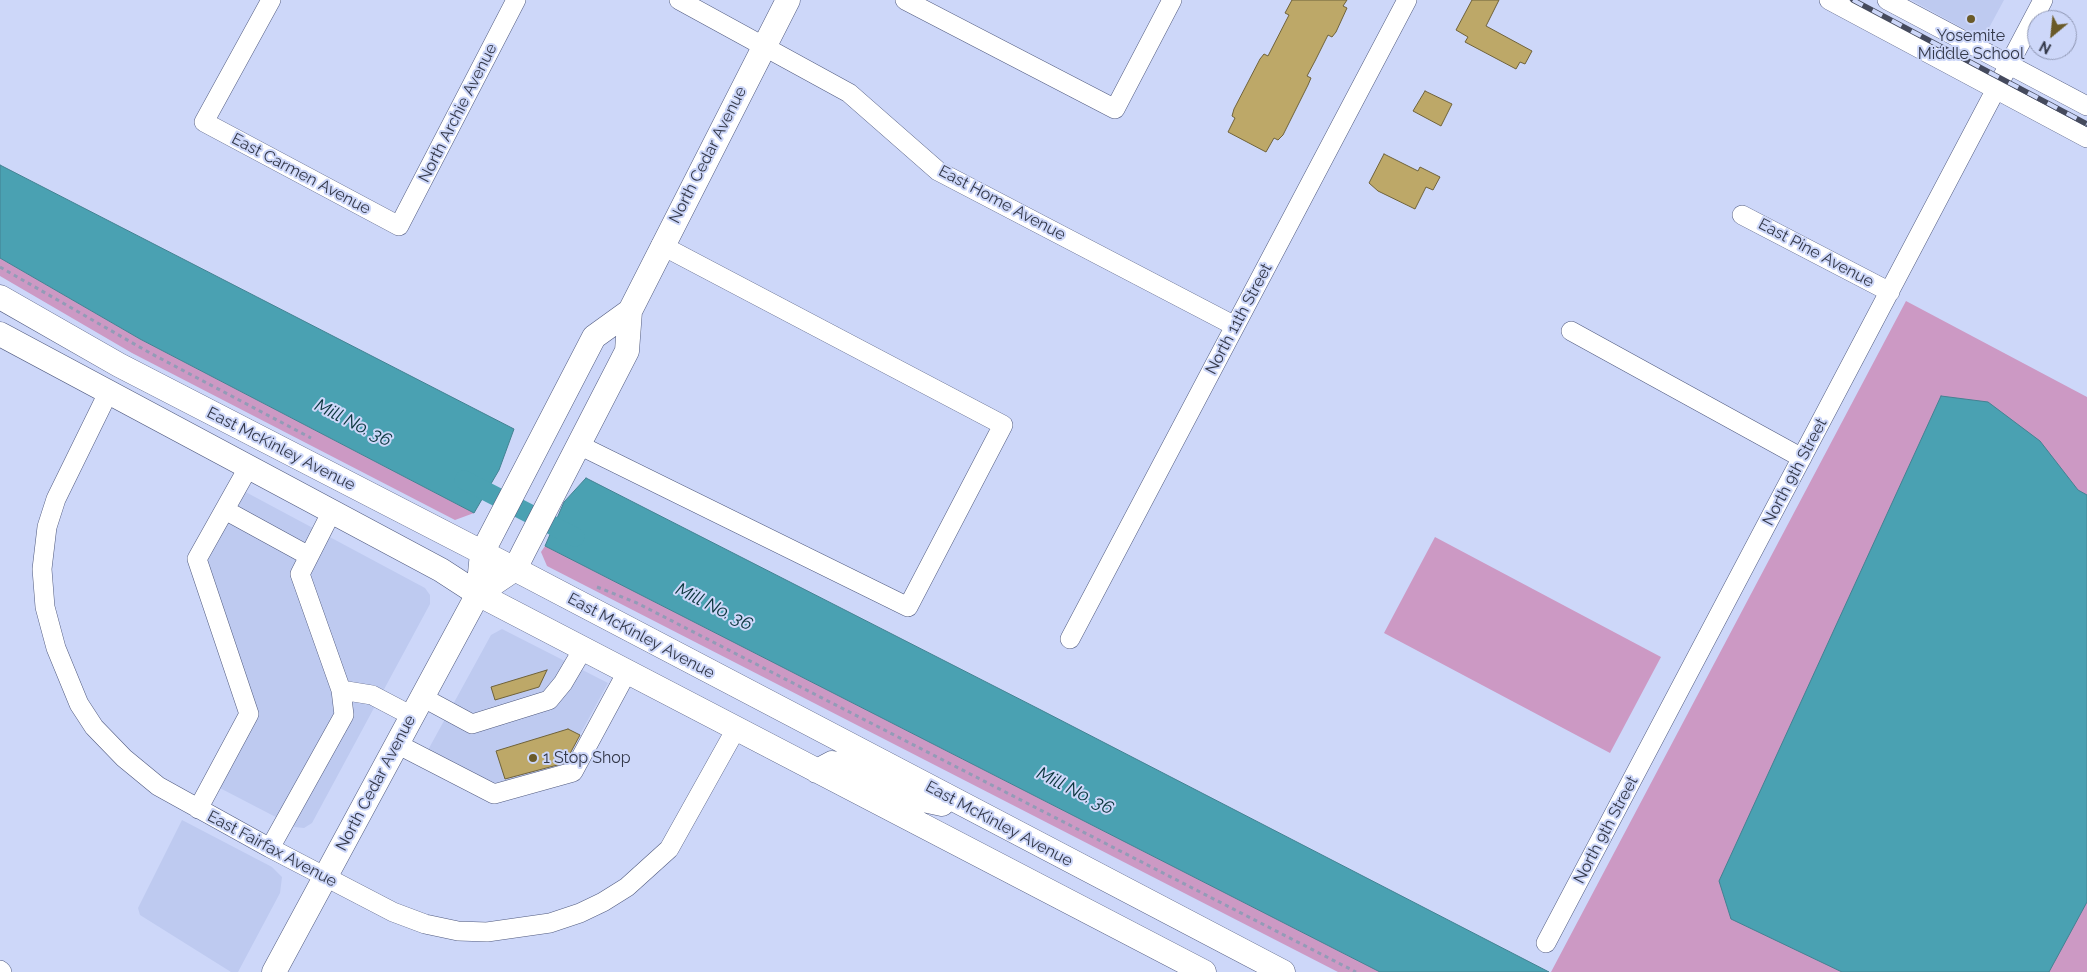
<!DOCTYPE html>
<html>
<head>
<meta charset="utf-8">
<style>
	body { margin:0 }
	#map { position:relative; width:2087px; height:972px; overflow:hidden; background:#cdd7f9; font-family:Raleway,sans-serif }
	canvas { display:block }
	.north { position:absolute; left:2027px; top:10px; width:50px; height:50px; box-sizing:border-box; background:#cdd7f9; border:1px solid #8f97b3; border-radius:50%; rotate:208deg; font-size:14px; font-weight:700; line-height:20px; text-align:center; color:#333849 }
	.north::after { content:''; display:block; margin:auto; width:18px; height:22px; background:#6a5a28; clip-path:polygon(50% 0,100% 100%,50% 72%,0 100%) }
</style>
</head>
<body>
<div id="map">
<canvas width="2087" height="972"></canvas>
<div class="north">N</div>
</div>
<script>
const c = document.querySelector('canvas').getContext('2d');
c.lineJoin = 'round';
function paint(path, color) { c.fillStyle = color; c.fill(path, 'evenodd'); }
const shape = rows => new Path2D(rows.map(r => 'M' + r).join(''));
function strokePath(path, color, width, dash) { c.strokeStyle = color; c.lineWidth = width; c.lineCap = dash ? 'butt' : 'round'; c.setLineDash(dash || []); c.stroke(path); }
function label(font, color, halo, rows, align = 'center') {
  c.font = font + ' Raleway,sans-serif'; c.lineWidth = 4; c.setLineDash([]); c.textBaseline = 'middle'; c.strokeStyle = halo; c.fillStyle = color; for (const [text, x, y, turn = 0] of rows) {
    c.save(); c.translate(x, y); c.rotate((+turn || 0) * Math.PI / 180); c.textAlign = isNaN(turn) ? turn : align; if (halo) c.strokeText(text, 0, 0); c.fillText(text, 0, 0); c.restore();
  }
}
paint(shape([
	[1911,0,2004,0,1983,39],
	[240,489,425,588,430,595,430,604,312,823,304,828,295,827,216,786,255,713,202,561],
	[502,629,608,683,564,764,495,784,428,750,491,635],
	[182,820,272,867,282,877,280,893,238,972,231,972,140,915,138,908]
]), '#becaf0');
paint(shape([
	[0,258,140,339,474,513,455,520,132,353,0,276],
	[1906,301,2087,397,2087,972,1551,972],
	[1435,537,1661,657,1610,753,1384,633],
	[545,546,1380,972,1338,972,547,566,541,552]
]), '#cc99c4');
const water = shape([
	[0,165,514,429,499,470,474,513,140,339,0,258,0,165],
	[1941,396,1988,402,2040,441,2078,490,2087,495,2087,902,2049,972,1842,972,1731,919,1719,881,1941,396],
	[586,478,1039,709,1549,972,1380,972,545,546,564,502,586,478]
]);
paint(water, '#4aa1b2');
strokePath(water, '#438292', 1);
strokePath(shape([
	[464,480,575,537]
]), '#4aa1b2', 19);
const building = shape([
	[1292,0,1347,0,1343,6,1347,8,1336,32,1332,37,1328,35,1315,61,1307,76,1311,78,1308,85,1283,135,1278,140,1274,138,1266,152,1228,132,1235,118,1232,116,1234,109,1260,59,1264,54,1268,56,1289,15,1285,13,1292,0],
	[1472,0,1499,0,1486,26,1532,51,1525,64,1520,62,1516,69,1465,42,1468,37,1456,30,1472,0],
	[1425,91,1452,104,1441,126,1413,111,1425,91],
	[1384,154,1418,171,1420,167,1440,177,1433,190,1426,187,1415,209,1378,191,1369,183,1384,154],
	[547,670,539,687,495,700,491,687,547,670],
	[568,729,580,735,565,763,505,779,496,751,568,729]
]);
paint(building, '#bda868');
strokePath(building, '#6f623a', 1);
const minor = shape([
	[271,0,204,122,399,226,516,0],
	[679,0,849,93,938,171,1235,326],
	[905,0,1115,109,1172,0],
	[1829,0,2087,138],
	[1887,0,2087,106],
	[1742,215,1890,292],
	[1571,331,1802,458],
	[108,393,56,499,47,527,42,569,45,607,56,648,79,704,94,727,124,758,158,786,270,848,393,912,425,924,458,931,487,932,550,923,580,913,603,902,627,887,669,849,736,729],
	[579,445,908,607,1003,425,661,245],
	[225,510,309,556],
	[1070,639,1407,0],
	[341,690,372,695,412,716],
	[422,697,472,724,549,700,563,683,583,649],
	[397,744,494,794,573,772,627,672],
	[198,809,249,714,197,559,248,468],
	[270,848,344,715,341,690,300,574,331,513],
	[1546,943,2043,0],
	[0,970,2,972]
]);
const major = shape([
	[0,297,119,365,530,577,1283,972],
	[0,334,441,570,478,594,1204,972],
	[478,594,515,569,524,551,627,351,630,311,788,0],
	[817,771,832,763,847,766,905,796,942,804],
	[274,972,478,594,482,553,594,337,630,311]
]);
strokePath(minor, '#505a7f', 20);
strokePath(major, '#505a7f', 25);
strokePath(shape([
	[0,267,150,353,311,438],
	[597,587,637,603,1356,972]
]), '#939bb7', 3, [4, 4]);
strokePath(minor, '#fff', 19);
strokePath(major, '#fff', 24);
const rail = shape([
	[1853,0,2087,124]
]);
strokePath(rail, '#454a5d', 5.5);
strokePath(rail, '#cdd7f9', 4, [11]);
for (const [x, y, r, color] of [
	[1971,19,5,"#6a5a28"],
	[533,758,5,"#6a5a28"]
]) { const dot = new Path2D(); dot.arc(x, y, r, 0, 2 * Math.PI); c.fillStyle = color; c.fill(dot); strokePath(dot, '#cdd7f9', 2); }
label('16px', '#333849', '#cdd7f9', [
	["Yosemite",1971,36],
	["Middle School",1971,54],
	["1 Stop Shop",543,758,"left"]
]);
label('16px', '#333849', '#cdd7f9', [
	["North Archie Avenue",458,113,-63],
	["North Cedar Avenue",708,155,-63],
	["East Carmen Avenue",301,174,28],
	["East Home Avenue",1002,203,28],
	["East Pine Avenue",1816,253,28],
	["North 11th Street",1239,319,-62],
	["East McKinley Avenue",281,449,27],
	["North 9th Street",1795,472,-62],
	["East McKinley Avenue",641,636,28],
	["North Cedar Avenue",376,783,-62],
	["East McKinley Avenue",999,824,28],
	["North 9th Street",1606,830,-62],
	["East Fairfax Avenue",272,849,28]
]);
label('italic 18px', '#0b353c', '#cdd7f9', [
	["Mill No. 36",353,423,27],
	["Mill No. 36",714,607,27],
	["Mill No. 36",1075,791,27]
]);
</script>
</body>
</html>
